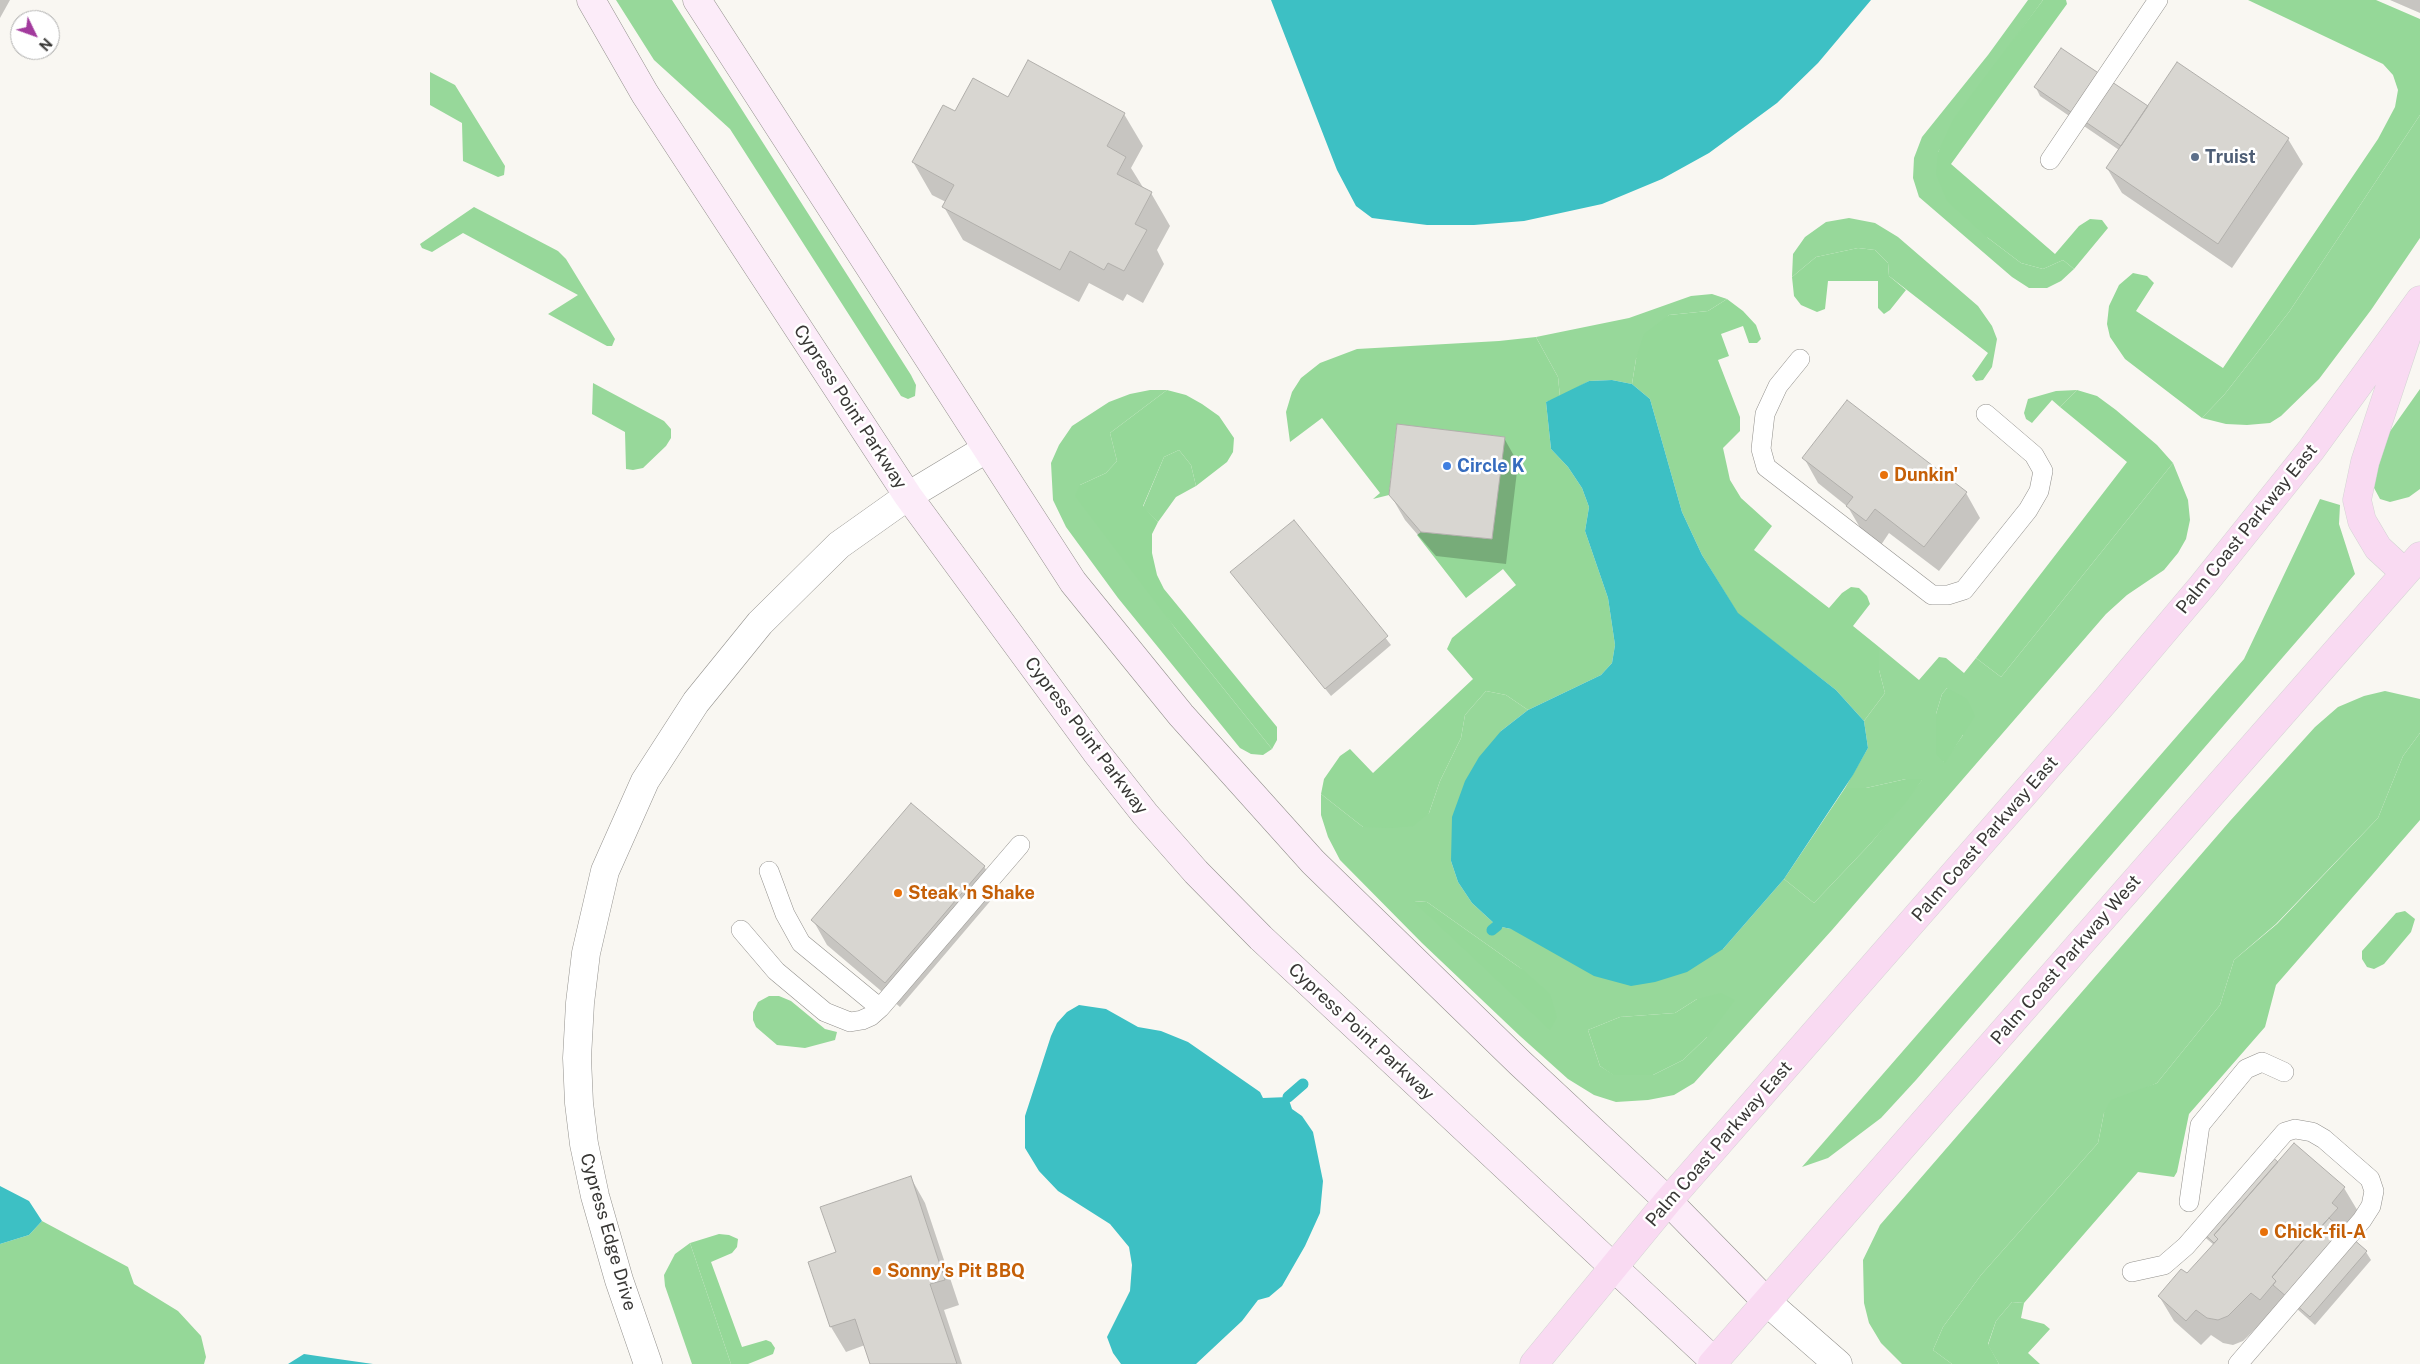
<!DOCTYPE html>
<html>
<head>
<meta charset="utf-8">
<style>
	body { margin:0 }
	#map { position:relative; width:2420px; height:1364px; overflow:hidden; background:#f9f7f2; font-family:"Public Sans",sans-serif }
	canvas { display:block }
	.north { position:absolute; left:10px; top:10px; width:50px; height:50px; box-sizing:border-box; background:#fff; border:1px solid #afafae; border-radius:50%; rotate:132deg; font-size:14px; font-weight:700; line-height:20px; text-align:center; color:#383735 }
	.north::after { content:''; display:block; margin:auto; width:18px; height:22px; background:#a23a9d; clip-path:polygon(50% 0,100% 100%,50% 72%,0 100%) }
</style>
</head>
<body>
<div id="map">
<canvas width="2420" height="1364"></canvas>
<div class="north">N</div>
</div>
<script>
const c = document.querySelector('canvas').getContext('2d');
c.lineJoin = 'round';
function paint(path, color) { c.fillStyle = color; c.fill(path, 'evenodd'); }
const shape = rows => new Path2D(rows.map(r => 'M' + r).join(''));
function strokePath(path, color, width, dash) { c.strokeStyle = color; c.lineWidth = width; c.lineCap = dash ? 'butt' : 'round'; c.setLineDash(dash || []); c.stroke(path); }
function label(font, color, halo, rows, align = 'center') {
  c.font = font + ' "Public Sans",sans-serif'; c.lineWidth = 5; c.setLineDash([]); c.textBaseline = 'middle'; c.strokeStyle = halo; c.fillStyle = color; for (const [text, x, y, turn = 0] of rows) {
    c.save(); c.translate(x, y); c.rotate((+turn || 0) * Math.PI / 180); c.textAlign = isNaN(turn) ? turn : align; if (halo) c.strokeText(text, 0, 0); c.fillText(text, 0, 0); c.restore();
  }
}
paint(shape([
	[616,0,672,0,911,375,916,385,915,396,908,399,901,396,730,129,654,60],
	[2028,0,2043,0,1990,73,1938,152,1988,238,2021,263,2043,269,2063,260,2074,269,2061,281,2047,288,2029,288,2012,277,1919,197,1913,178,1914,158,1922,137,1988,55],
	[430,72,455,85,505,166,504,175,498,177,463,161,462,123,430,105],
	[2420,115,2420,238,2371,310,2319,379,2281,416,2270,423,2247,425,2226,424,2202,418,2224,395,2289,312],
	[474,207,558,251,566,259,615,339,612,346,607,346,548,314,578,295,463,233,432,252,422,248,420,244],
	[1849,218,1875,223,1898,237,1978,306,1992,326,1997,339,1992,367,1983,380,1976,381,1972,376,1988,353,1889,276,1888,263,1875,250,1858,248,1816,257,1792,277,1793,254,1805,237,1826,222],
	[1712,294,1727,299,1708,311,1669,315,1636,359,1632,384,1612,380,1589,381,1560,397,1558,377,1536,337,1629,318,1691,296],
	[593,383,664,421,671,429,671,438,666,446,643,468,633,470,626,469,625,432,592,414],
	[2420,389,2420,489,2409,497,2390,502,2380,499,2373,486,2386,437],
	[1150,390,1167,390,1110,433,1117,461,1106,473,1080,485,1175,628,1272,749,1263,755,1251,754,1240,748,1118,598,1066,527,1053,500,1051,463,1059,445,1072,426,1109,402,1130,394],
	[2077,390,2060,407,2052,400,2032,423,2026,419,2024,413,2028,399,2056,391],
	[1179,450,1191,465,1196,486,1176,497,1158,522,1143,507,1164,457],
	[2173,463,2188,500,2190,520,2186,539,2178,553,2164,570,2127,595,2106,614,1832,930,1694,1083,1674,1095,1648,1100,1616,1102,1594,1095,1568,1079,1520,1036,1422,943,1340,860,1328,837,1321,815,1321,794,1363,827,1429,813,1440,781,1461,738,1465,715,1486,691,1506,695,1528,710,1501,731,1451,861,1458,882,1472,903,1497,926,1511,929,1723,949,1784,879,1814,903,1871,843,1922,780,1906,779,1866,788,1845,788,1868,748,1864,721,1885,693,1879,670,1879,647,1919,680,1939,657,1946,658,1964,673,1976,658,2001,677],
	[1947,688,1963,735,1944,762,1937,731,1936,714,1942,694],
	[1414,901,1427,902,1523,970],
	[1697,999,1707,1037,1683,1060,1653,1075,1614,1075,1600,1066,1588,1030,1620,1017,1675,1013],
	[2320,499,2340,505,2339,524,2355,574,1916,1080,1881,1118,1828,1158,1802,1167,2244,659],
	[2385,691,2420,699,2420,733,2403,756,2378,818,2276,924,2234,960,2220,1005,2157,1083,2137,1092,2104,1113,2098,1143,1981,1275,1943,1327,1933,1350,1952,1364,1902,1364,1881,1343,1869,1323,1864,1303,1863,1260,1880,1225,2230,821,2315,727,2338,707,2364,696],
	[769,996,779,996,791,1001,825,1029,837,1032,835,1040,805,1048,777,1045,756,1027,753,1020,753,1012,758,1002],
	[690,1243,731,1364,692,1364,665,1286,664,1275,675,1254],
	[2012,1302,2024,1303,2021,1318,2044,1324,2050,1329,2028,1353,2040,1364,1999,1364,1988,1345,1996,1321]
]), '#97d89a');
paint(shape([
	[2043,0,2066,0,2067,4,1951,164,2055,254,2079,226,2090,219,2102,220,2108,228,2074,269,2063,260,2043,269,2021,263,1988,238,1947,201,1936,174,1938,152,1954,118],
	[2248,0,2376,0,2420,19,2420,115,2289,312,2224,395,2202,418,2125,359,2110,337,2107,324,2109,306,2119,285,2133,273,2147,276,2154,283,2136,311,2223,368,2378,139,2395,107,2398,90,2393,75,2383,64],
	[1858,248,1875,250,1888,263,1889,276,1906,290,1890,310,1884,314,1878,308,1878,281,1828,281,1825,309,1817,312,1801,305,1794,296,1792,277,1816,257],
	[1727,299,1743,311,1756,325,1761,339,1757,343,1749,343,1743,326,1721,334,1729,356,1718,360,1740,417,1740,431,1723,448,1730,480,1741,498,1772,526,1754,550,1829,608,1842,593,1851,587,1859,588,1867,596,1870,604,1853,626,1879,647,1879,670,1885,693,1864,721,1836,690,1738,614,1702,555,1682,512,1650,399,1632,384,1636,359,1644,334,1669,315,1708,311],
	[1536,337,1558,377,1560,397,1546,402,1551,449,1568,467,1582,488,1589,507,1585,531,1608,598,1615,645,1612,663,1601,675,1528,710,1506,695,1486,691,1465,715,1461,738,1440,781,1429,813,1413,826,1392,828,1363,827,1321,794,1324,779,1340,756,1350,749,1373,773,1473,679,1447,649,1452,638,1516,585,1503,569,1466,598,1417,535,1421,532,1492,539,1504,437,1397,425,1389,495,1373,499,1380,493,1322,418,1290,442,1286,412,1292,392,1301,378,1320,363,1357,349,1499,341],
	[1167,390,1186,395,1202,404,1219,416,1234,438,1233,452,1227,462,1196,486,1191,465,1179,450,1164,457,1143,506,1158,522,1152,534,1152,553,1157,575,1164,589,1277,727,1277,740,1272,749,1175,628,1075,496,1080,485,1106,473,1117,461,1110,433],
	[2077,390,2097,396,2116,410,2157,445,2173,463,2001,677,1976,658,2127,462,2060,407],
	[1947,688,1967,699,1975,716,1945,763,1936,754,1936,714,1942,694],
	[2420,733,2420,820,2276,985,2265,1027,2189,1114,2177,1172,2174,1177,2138,1172,2024,1303,2012,1302,1996,1321,1988,1344,1999,1364,1952,1364,1933,1350,1943,1327,1981,1275,2098,1143,2104,1113,2111,1100,2157,1083,2220,1005,2234,960,2277,924,2378,818,2403,756],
	[1906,779,1923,779,1906,802,1871,843,1814,903,1784,879,1845,788,1866,788],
	[1413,901,1427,902,1523,970,1550,994,1557,1017,1550,1030],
	[2405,911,2415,919,2411,932,2384,964,2374,969,2367,967,2362,959,2362,951,2396,913],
	[1721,993,1735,1000,1707,1037,1683,1060,1653,1075,1613,1075,1600,1066,1588,1030,1620,1017,1675,1013,1697,999],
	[42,1221,128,1267,134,1284,178,1311,201,1336,206,1357,204,1364,0,1364,0,1244,29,1235],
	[719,1234,729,1235,738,1239,737,1247,732,1253,711,1262,742,1347,766,1340,771,1342,775,1348,773,1354,748,1364,731,1364,690,1243]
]), '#95d898');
paint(shape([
	[1271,0,1871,0,1818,63,1777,103,1709,153,1662,179,1602,204,1524,221,1474,225,1427,225,1372,218,1356,206,1337,170],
	[1612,380,1632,384,1650,399,1682,512,1702,555,1738,613,1836,690,1864,721,1868,748,1853,775,1784,879,1723,949,1687,972,1655,982,1631,986,1594,976,1511,929,1497,926,1472,903,1458,882,1451,861,1452,817,1465,781,1479,757,1501,731,1528,710,1601,675,1612,663,1615,645,1608,598,1585,531,1589,507,1582,488,1568,467,1551,449,1546,402,1589,381],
	[1079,1005,1106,1009,1138,1027,1161,1031,1188,1042,1260,1092,1263,1098,1288,1097,1292,1109,1302,1116,1313,1132,1323,1181,1320,1213,1305,1246,1282,1286,1269,1297,1258,1300,1242,1321,1196,1364,1121,1364,1113,1353,1107,1337,1130,1291,1132,1265,1129,1247,1110,1224,1058,1191,1039,1171,1025,1148,1025,1116,1051,1036,1057,1023,1067,1012],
	[0,1186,29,1201,42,1221,29,1235,0,1244],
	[304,1354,331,1358,373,1364,288,1364]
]), '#3dc0c4');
paint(shape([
	[0,0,10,0,0,18],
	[2390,0,2420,0,2420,13],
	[2177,64,2288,139,2303,164,2232,268,2122,193,2107,168,2119,150,2040,96,2036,88,2148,107],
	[1009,98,1124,114,1143,146,1131,168,1144,189,1151,193,1170,226,1157,250,1164,264,1143,303,1127,294,1123,301,1089,283,1079,302,963,240,944,207,946,202,932,195,913,162,956,113],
	[1504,438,1518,463,1506,564,1436,556,1405,520,1390,494],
	[1804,458,1966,493,1980,518,1939,571,1889,533,1881,545,1862,531,1848,507,1818,483],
	[1294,521,1391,645,1331,696,1232,573],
	[984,866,998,892,900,1007,827,945,813,920],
	[2294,1145,2344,1188,2359,1213,2349,1237,2366,1252,2371,1260,2315,1325,2286,1299,2243,1341,2233,1345,2223,1343,2211,1335,2201,1345,2174,1321,2159,1296,2187,1275,2214,1245,2201,1234,2278,1164],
	[911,1178,925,1203,959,1305,944,1310,962,1364,871,1364,865,1345,846,1352,831,1327,809,1262,838,1253]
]), '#0003');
strokePath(shape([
	[1492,930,1497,926],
	[1288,1097,1303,1084]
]), '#3dc0c4', 11);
const building = shape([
	[2061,48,2148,106,2121,146,2034,87,2061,48],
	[1028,60,1125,113,1107,146,1126,157,1117,174,1152,192,1135,224,1147,230,1124,271,1108,263,1104,270,1070,251,1060,270,942,207,954,185,912,162,943,105,955,111,973,78,1008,97,1028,60],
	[2177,62,2289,138,2218,244,2106,168,2177,62],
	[1847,400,1967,492,1924,547,1875,509,1866,521,1846,506,1853,497,1802,458,1847,400],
	[1397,424,1505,437,1492,539,1421,532,1389,495,1397,424],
	[1294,520,1388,636,1325,689,1230,572,1294,520],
	[911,803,985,866,885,983,811,920,911,803],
	[2294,1143,2345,1187,2332,1203,2338,1208,2320,1228,2316,1225,2272,1277,2276,1281,2260,1300,2251,1293,2228,1316,2218,1320,2207,1318,2196,1310,2186,1321,2158,1296,2181,1269,2187,1273,2218,1239,2214,1235,2294,1143],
	[2261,1147,2278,1162,2214,1235,2218,1239,2214,1243,2195,1225,2261,1147],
	[911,1176,945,1280,930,1284,957,1364,870,1364,855,1319,830,1327,808,1262,836,1252,820,1207,911,1176],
	[2329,1218,2367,1251,2310,1317,2273,1285,2276,1281,2272,1277,2316,1225,2320,1228,2329,1218]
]);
paint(building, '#d8d6d1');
strokePath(building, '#b1afab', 1);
const lane = shape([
	[2050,160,2158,0],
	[1800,359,1778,386,1765,414,1761,449,1766,467,1932,595,1948,595,1964,590,2028,510,2039,491,2043,471,2034,455,1986,414],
	[769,871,785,914,801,943,880,1008],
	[741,930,776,971,825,1012,850,1022,862,1020,871,1016,880,1008,1020,845],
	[2189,1202,2200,1125,2246,1069,2262,1062,2284,1072],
	[2132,1272,2164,1265,2186,1246,2285,1132,2295,1129,2312,1132,2324,1139,2370,1179,2374,1191,2371,1206,2362,1220,2238,1364]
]);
const street = shape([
	[1767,1302,1838,1364],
	[648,1364,619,1280,595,1196,584,1144,579,1103,577,1058,580,1003,586,953,605,871,645,781,696,702,760,623,839,545,908,496,986,449]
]);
const secondary = shape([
	[591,0,645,94,908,496,1096,752,1145,814,1196,872,1261,938,1714,1361],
	[697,0,1073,582,1181,715,1313,862,1520,1063,1668,1201,1767,1302]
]);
const primary = shape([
	[2405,573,2378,548,2362,521,2357,500,2365,462,2410,326],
	[1534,1364,1668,1201,2106,700,2202,586,2311,450,2420,300],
	[1712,1364,2420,556]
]);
strokePath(lane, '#93918d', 20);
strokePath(street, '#93918d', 29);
strokePath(secondary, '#93918d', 29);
strokePath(primary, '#d3d3d3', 29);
strokePath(lane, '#fff', 19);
strokePath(street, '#fff', 28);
strokePath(secondary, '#fcecf9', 28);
strokePath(primary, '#f9daf2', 28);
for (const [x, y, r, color] of [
	[2195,157,5,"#5c6f8a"],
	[1447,466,5,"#3f7fe0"],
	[1884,475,5,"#e8710a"],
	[898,893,5,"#e8710a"],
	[2264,1232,5,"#e8710a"],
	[877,1271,5,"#e8710a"]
]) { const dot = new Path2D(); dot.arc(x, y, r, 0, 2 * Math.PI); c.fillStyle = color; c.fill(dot); strokePath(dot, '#fff', 2); }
label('bold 18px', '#4e5e75', '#fff', [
	["Truist",2205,157]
], 'left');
label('18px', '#383735', '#fff', [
	["Cypress Point Parkway",850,407,57],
	["Palm Coast Parkway East",2247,529,-51],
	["Cypress Point Parkway",1086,736,53],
	["Palm Coast Parkway East",1985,839,-49],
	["Palm Coast Parkway West",2066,960,-49],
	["Cypress Point Parkway",1361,1032,43],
	["Palm Coast Parkway East",1719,1144,-49],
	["Cypress Edge Drive",608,1232,74]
]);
label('bold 18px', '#366cbe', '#fff', [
	["Circle K",1457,466]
], 'left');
label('bold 18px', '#c56008', '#fff', [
	["Dunkin'",1894,475],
	["Steak 'n Shake",908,893],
	["Chick-fil-A",2274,1232],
	["Sonny's Pit BBQ",887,1271]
], 'left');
</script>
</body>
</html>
